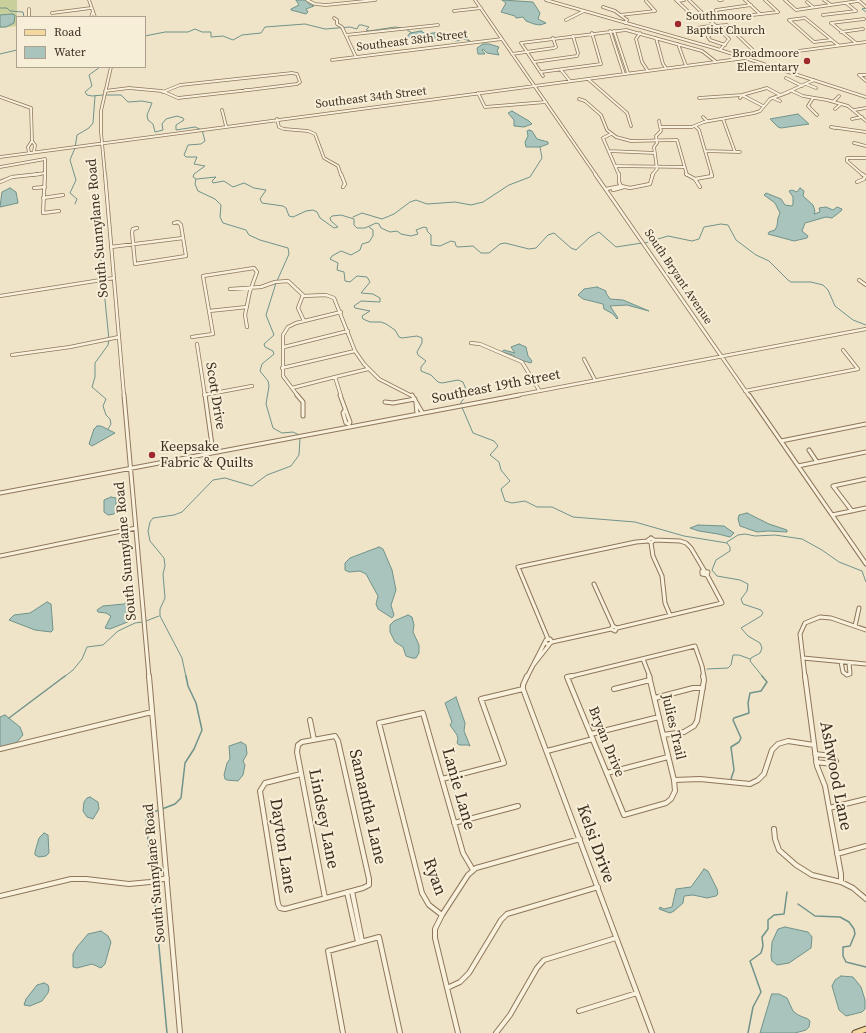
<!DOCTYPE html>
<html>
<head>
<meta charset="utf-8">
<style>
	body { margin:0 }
	#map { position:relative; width:866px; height:1033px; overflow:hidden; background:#f0e4c8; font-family:"Source Serif 4",serif }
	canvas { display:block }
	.legend { position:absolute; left:16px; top:16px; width:130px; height:52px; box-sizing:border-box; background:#f7eed8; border:1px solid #ada18e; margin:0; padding:5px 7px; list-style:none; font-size:12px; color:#3d2e20 }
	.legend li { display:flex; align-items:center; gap:8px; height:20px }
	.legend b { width:20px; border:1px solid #ada18e }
</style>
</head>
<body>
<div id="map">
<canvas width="866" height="1033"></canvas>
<ul class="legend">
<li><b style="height:5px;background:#f3d9a0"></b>Road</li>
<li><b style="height:11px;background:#a9c4bc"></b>Water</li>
</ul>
</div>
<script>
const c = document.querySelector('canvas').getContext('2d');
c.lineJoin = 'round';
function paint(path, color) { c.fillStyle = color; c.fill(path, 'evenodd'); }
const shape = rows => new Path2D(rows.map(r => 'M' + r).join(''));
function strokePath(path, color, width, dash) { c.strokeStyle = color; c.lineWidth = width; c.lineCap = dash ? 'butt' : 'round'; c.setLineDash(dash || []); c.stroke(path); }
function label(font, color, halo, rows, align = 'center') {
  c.font = font + ' "Source Serif 4",serif'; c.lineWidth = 4; c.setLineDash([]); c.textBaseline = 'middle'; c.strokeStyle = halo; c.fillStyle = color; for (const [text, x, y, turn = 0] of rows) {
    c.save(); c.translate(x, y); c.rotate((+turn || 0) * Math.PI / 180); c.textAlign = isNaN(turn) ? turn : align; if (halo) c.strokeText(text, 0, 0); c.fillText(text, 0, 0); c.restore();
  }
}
paint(shape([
	[0,0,17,0,17,26,0,28]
]), '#c9cf9b');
const water = shape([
	[296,0,306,0,309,4,314,6,306,9,308,12,306,14,291,10,291,9,299,5,296,0],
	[502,0,533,2,540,13,538,19,546,23,540,25,534,24,526,21,523,17,516,18,515,16,501,12,506,3,502,0],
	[12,14,15,15,14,23,6,27,0,27,0,15,12,14],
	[421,31,426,34,440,32,446,35,430,38,453,35,466,38,470,41,464,39,456,41,444,38,428,41,426,40,426,38,406,38,410,33,421,31],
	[483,44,489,44,499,47,497,51,499,55,487,53,483,49,482,50,485,54,478,54,477,48,483,44],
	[512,111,529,121,532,124,524,127,514,126,514,120,508,113,512,111],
	[798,114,809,124,781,128,778,127,770,119,798,114],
	[529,130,532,131,537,139,548,142,548,144,540,147,526,147,525,142,528,136,527,131,529,130],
	[10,188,16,192,18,203,0,207,2,192,10,188],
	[800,188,804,191,803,196,813,205,815,211,814,214,820,212,819,208,826,207,833,210,837,207,842,209,841,211,832,218,826,217,805,223,802,231,808,236,807,238,794,241,768,234,769,232,775,230,777,226,778,218,780,213,775,203,764,195,766,193,781,199,785,205,792,206,793,204,793,197,789,191,792,190,797,192,800,188],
	[597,287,606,291,606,293,610,299,623,300,649,311,627,305,610,306,618,318,617,319,613,314,604,309,603,304,583,299,578,295,584,289,597,287],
	[519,344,526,347,528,356,532,361,531,363,517,359,513,355,501,352,504,350,515,353,511,347,519,344],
	[97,426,101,426,115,433,92,446,89,444,94,429,97,426],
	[111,497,116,498,116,511,114,514,108,515,104,512,104,500,111,497],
	[747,513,769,524,787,530,787,532,768,531,757,532,740,526,738,519,739,515,747,513],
	[698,525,724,526,734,533,730,537,718,534,699,531,690,528,698,525],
	[379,547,383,549,392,570,396,590,391,605,394,615,392,618,378,609,376,604,378,596,366,574,360,571,349,572,345,570,345,563,350,558,379,547],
	[130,600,132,601,134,617,130,621,110,629,105,628,111,616,106,613,98,612,97,610,103,606,124,604,130,600],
	[47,602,51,604,53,630,51,632,35,630,9,620,14,615,30,613,47,602],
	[408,615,412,617,414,625,413,632,419,645,419,653,416,658,412,658,406,656,403,647,395,642,390,632,390,625,394,621,408,615],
	[456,697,465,723,464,731,470,746,468,745,459,745,457,743,458,739,457,735,450,725,452,722,445,703,456,697],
	[5,715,20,727,23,735,16,743,0,748,0,717,5,715],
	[241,742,246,745,247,754,243,761,245,765,243,775,238,781,227,780,225,779,224,775,227,763,230,759,229,746,241,742],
	[90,797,98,802,99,809,93,819,87,817,83,811,84,802,87,798,90,797],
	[44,833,48,835,49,853,46,856,39,857,35,855,35,852,39,838,44,833],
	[704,869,708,871,717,889,718,894,716,896,707,898,693,895,684,896,683,903,674,911,670,913,659,909,660,907,664,909,672,907,676,889,691,887,704,869],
	[785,927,808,932,812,937,811,948,789,963,777,965,772,961,771,957,772,942,778,929,785,927],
	[101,931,108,936,111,942,105,964,101,968,92,964,77,968,73,967,73,954,77,947,88,934,101,931],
	[841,976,853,977,861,987,865,1000,865,1009,862,1012,846,1016,839,1010,832,986,835,980,841,976],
	[44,983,48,985,49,989,48,993,42,1001,30,1006,24,1005,26,999,37,985,44,983],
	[772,994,779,994,787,998,793,1011,798,1015,808,1019,810,1021,809,1027,806,1030,795,1033,760,1033,771,996,772,994]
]);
paint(water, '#a9c4bc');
strokePath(water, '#6f938a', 1);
strokePath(shape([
	[0,8,7,8,10,11,23,12,24,17],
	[866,8,862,9,866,12],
	[407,30,412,33],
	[145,36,165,32,188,32,195,29,202,32,211,32,211,37,223,36,233,40,242,35,261,33,265,27,305,24,325,29,350,27,357,29,359,25,362,25,369,27,366,30,369,31,395,27,402,28],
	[0,54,17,50],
	[100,67,89,75,92,86,85,92,87,95,92,96,103,95],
	[106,95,121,95,128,102,142,101,152,103,147,115,148,120,153,124,155,132,163,130,162,124,166,119,177,116,183,118,184,120,176,125,176,130,195,127,202,130,205,141,201,144,188,145,184,155,186,157,197,157,194,164,205,166,194,174,193,177,196,179],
	[196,179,195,184,198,191,215,199,221,205,220,217,223,223,246,230,249,235,260,240,288,248,289,254,277,281],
	[197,179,216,177,212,181,213,183,224,181,233,187,244,183,254,188,266,190,260,199,262,203,283,206,286,208,289,216,293,217,306,211,313,210,317,212,320,218,334,228,338,227,331,221,330,218,332,216,341,215,354,219,354,225,357,228,365,228,376,223,379,224,381,228,390,232,397,231,401,234,411,236,418,234,416,230,424,227,427,228,427,231,431,235,431,245,440,246,451,241,455,242,456,246,458,247,473,246,481,253,489,253,500,244,505,243,529,249,536,248,548,235,554,233,571,248,576,250,590,237,599,232,616,247,642,243],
	[75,204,77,199,70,193,76,180,70,160,75,148,77,135,89,128,93,123,95,96],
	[353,217,362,213,382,219,394,214,410,202,416,200,427,204,455,202,471,205,483,202,509,185,530,177,542,158,540,147],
	[369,227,373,230,373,236,369,242,362,244,360,250,351,255,341,251,332,256,330,259,338,263,337,270,344,272,345,281,350,282,357,276,367,277,370,282,361,293,373,294,380,298,380,302,361,301,354,306,355,308,370,311,362,316,363,319,370,322,381,322,386,324,395,330,399,337,402,338,417,336,422,338,422,343,417,352,418,355,426,361,421,367,421,371,431,375,438,382,442,383,458,380,463,382,468,394,461,402,461,405,473,433,494,441,498,446,490,455,499,462,501,470,510,481,501,489,505,501,512,503,525,501,537,507,552,507,573,517,635,522,684,536,727,543],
	[645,243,668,236,692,241,699,239,704,227,721,224,728,225,736,240,756,255,769,261,788,280,791,282,811,282,823,285,828,290,835,306,853,320,866,325],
	[100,250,109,340,108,345,95,363,95,377,92,387,106,399,103,406,106,415,110,419,111,424,108,429],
	[276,283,266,315,274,335,264,344,265,347,273,351,274,354,262,364,260,371,268,381,269,386,266,404,273,428,282,433,293,432,299,435],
	[727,542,738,535,745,534,755,536,775,535,802,539,822,550,839,562,862,571,866,582],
	[727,543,730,547,730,551,716,560,712,570,717,576,740,580,748,584,747,591,741,599,743,604,761,610,763,613,761,616,741,628,748,636,760,643,762,648,760,653,751,658,750,661,763,677],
	[146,621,159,616],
	[707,669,728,668,731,665,733,655,739,655,750,659],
	[64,677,73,670,82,659,87,647,103,645,118,631,135,623,143,622],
	[186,677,182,658,160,616,160,609,165,598,163,574,165,566,164,558,150,541,148,531,150,522,153,518,174,515,182,512,213,480,225,478,252,486,267,475,291,466,299,455,300,438]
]), '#6f938a', 1);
strokePath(shape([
	[9,718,65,676],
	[731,779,734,770,731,747,739,742,741,738,733,720,734,718,749,713,748,703,750,693,761,691,767,682,762,676],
	[162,809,175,804,181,798,185,763,194,749,202,730,196,703,188,686,186,676],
	[152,879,146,820,149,814,159,810],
	[153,882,167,1033],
	[798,904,815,916,840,917,849,922,854,929,855,934,850,946,843,947,843,956,846,962,866,967],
	[748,1033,753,1007,761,992,750,961,761,953,763,946,762,937,768,929,768,920,774,915,784,914,787,892]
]), '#6f938a', 1.5);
const minorFar3 = shape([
	[89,0,95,17],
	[307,0,315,4,326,5,375,0],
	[475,0,596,175],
	[546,0,714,48,866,97],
	[676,0,694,17,695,20],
	[689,0,729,39,720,50],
	[719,0,722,0],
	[745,0,760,14],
	[765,0,778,12],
	[785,0,796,10,858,1],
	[824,0,831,5],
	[858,0,866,7],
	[646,1,655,11],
	[678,1,684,0],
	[807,2,813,7],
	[846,3,856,11],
	[603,7,615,11,627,20,625,23],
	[29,9,29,17],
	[454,11,481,8],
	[52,13,91,8],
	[620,15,655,11],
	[823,15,856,11],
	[91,17,93,11],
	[334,18,337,20,337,24,342,27,356,57],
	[722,19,717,14,716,10,751,5],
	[566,20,584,11],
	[710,20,778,12],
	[789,20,805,18,838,45],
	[789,20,814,42,831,40],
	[831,23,864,19],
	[831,23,856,43],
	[715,26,727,25,759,56],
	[697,28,715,25],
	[610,31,624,74],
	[614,31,628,73],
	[841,32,863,29],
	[640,33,636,39,642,62,648,71],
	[346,35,438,25],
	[710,35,708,37,710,40,725,45],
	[656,38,663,64,666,68],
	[678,44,686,66],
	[512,54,554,48,556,47,553,38],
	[332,60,502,39],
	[534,62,577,56,578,53,573,36],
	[561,70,570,81],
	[541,72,601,64,592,33],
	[859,75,866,81],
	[859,75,866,75],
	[543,76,521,43,626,30,702,51,715,61],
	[786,78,802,86],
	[588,79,627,113,631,126],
	[806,84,816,88],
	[105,91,129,88,162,91,178,98,249,90,245,90],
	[792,91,803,96,827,100,848,106,866,121],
	[163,92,180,85,292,73,297,74,300,82,297,84,249,90],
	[789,92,781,95,814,80],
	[478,93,485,107,546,102],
	[0,97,31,108,32,141,28,147,29,153],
	[699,98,742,95,767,88,780,95],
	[740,98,742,95,763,106],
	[773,98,780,101],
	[813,98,808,106,817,115],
	[579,99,585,101,601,115,607,130,616,137,631,141,677,140,687,175],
	[834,101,839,96],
	[835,109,841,104],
	[222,110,226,126],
	[854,110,866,108],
	[703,117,707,121],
	[277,119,279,127,284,129,308,131,315,134,324,158,338,166,341,175],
	[723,119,735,152],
	[852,119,862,117],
	[695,126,699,130,712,175],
	[660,127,692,127,704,122,754,113,760,111,770,99,781,95],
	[835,128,831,127,866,132],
	[611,134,603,138,619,175],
	[32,141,35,145,34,152],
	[859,144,854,143,866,146],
	[609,151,655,153],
	[705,151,740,152],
	[0,157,866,42],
	[616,166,684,167],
	[0,167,45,159,45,175],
	[32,175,45,173],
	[105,175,101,132,101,111,111,67],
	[652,175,657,169,654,147,657,143,656,136,661,131,659,121],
	[863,175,847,161,847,158,866,158]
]);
const minorFar2 = shape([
	[45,174,43,213,59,211],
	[105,174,124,396],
	[341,174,345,184,343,187],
	[595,174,749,396],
	[619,174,619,182,621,186],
	[686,174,695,179,700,187],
	[695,179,712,176,711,174],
	[0,182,12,177,40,174],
	[857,182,864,179,865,176,862,174],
	[34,188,45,187],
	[606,189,621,186,630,188,650,184,653,174],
	[613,190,624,187],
	[43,198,63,195],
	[137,228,133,229,132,232,135,264,186,256,181,225,178,222,174,223],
	[111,247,183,238],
	[859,280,866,285],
	[230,289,261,287,275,282,288,281,303,295,298,308,304,321],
	[0,296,114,278],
	[303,296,326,295,334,298,355,351,364,364,379,379,412,396],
	[209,311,247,307],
	[192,337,213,334,203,276,254,268,257,272,250,291,245,315,247,327],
	[471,343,480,344,522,362,539,390],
	[197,344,205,396],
	[284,347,348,331],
	[12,355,70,347,119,337],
	[584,359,595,380],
	[282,368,355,351],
	[335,377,368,369],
	[292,388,298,396],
	[745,391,858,369,843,350],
	[204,395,252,386],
	[341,396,335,377,292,388,283,376,283,335,288,327,296,323,341,312],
	[513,396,866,329]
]);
const minorFar1 = shape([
	[124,395,149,677],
	[205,395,213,452],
	[297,395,303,402,303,416],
	[340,395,350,422,349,424],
	[412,395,422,412],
	[749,395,866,564],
	[385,402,393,403,415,399],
	[416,403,417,413],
	[345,410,343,413,346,423,349,424],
	[781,441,866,424],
	[809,450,817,462],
	[798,466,866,452],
	[0,493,519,395],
	[852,511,833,486,866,479],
	[832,515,866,508],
	[651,538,654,540,651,543,648,540,651,538],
	[654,540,680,541,686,543,691,548,704,570],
	[651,543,653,556,662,576,665,603,670,615],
	[0,556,136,528],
	[702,571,708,572,707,575,702,574,702,571],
	[594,584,613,626],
	[613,626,617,628,615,631,611,629,613,626],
	[855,626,859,608],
	[617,628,722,603,707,575],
	[548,639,518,567,636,542,648,541],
	[552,642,611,629],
	[803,658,866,664],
	[643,659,650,677],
	[841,662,843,672,847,675,850,674,849,663],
	[534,664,549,645],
	[527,677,546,640,550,639,552,642,548,645,545,642],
	[568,677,695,646,702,666,704,677],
	[805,677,800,634,805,623,820,617,831,618,866,630]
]);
const minor = shape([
	[149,676,180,1033],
	[527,676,523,685,523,689,652,1033],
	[572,676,567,677,624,815,666,803,671,799,675,791,674,780,663,735],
	[649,676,663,735],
	[805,676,817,766,825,786,841,874,841,882],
	[614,689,650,680],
	[655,698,693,688,703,688],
	[310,720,314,740],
	[591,734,659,717],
	[663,735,684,732,694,726,697,721,704,680,703,676],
	[0,749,152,712],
	[547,751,593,739],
	[815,754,832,756,836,761,832,764,816,762],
	[607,773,668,757],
	[301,774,265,783,260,791,278,904,280,908,285,909,363,888,369,885,369,879,338,741,335,736,302,742,298,745,297,752,325,898],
	[442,779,504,763,481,699,523,689],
	[674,780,700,779,750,784,758,780,764,774,772,750,778,744,788,741,814,745],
	[829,808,866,799],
	[454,823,518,806],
	[774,829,775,839,779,850,796,865,812,875,841,882,853,888,866,899],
	[837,854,866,846],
	[352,891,362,941],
	[347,892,358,942],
	[0,896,71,879,86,879,129,884,150,882,167,878],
	[442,915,468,875,476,868,580,839],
	[447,988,460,982,469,973,501,920,507,914,598,887],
	[579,1011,637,993],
	[343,1033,328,951,379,937,400,1033],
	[458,1033,435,938,435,929,442,915,429,905,422,893,379,723,423,713,463,853,473,870],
	[496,1033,510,1015,537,968,544,960,616,938]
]);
const major = shape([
	[855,1033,866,1029]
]);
strokePath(minorFar3, '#8d765c', 3.5);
strokePath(minorFar2, '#8d765c', 4);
strokePath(minorFar1, '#8d765c', 5);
strokePath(minor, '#8d765c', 6);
strokePath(major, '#5b4430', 7);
strokePath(minorFar3, '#faf1dc', 2);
strokePath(minorFar2, '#faf1dc', 2.5);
strokePath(minorFar1, '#faf1dc', 3);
strokePath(minor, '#faf1dc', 4);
strokePath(major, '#f3d9a0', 5);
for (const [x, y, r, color] of [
	[678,24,4,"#9e2a2b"],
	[807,61,4,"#9e2a2b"],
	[152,455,4,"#9e2a2b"]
]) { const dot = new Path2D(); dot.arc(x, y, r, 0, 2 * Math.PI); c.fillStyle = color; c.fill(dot); strokePath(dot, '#f7eed8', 1.5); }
label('12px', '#3d2e20', '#f7eed8', [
	["Southmoore",686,17],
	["Baptist Church",686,31],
	["Broadmoore",799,54,"right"],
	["Elementary",799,68,"right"]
], 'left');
label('12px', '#3d2e20', '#f7eed8', [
	["Southeast 38th Street",412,41,-7],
	["Southeast 34th Street",371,98,-7],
	["South Bryant Avenue",678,277,56]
]);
label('14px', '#3d2e20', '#f7eed8', [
	["South Sunnylane Road",98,228,-95],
	["Southeast 19th Street",496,387,-11],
	["Scott Drive",215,396,81],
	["South Sunnylane Road",126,551,-95],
	["Julies Trail",673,727,77],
	["Bryan Drive",606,742,68],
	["South Sunnylane Road",155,873,-95]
]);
label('14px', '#3d2e20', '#f7eed8', [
	["Keepsake",160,447],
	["Fabric & Quilts",160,463]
], 'left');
label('17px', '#3d2e20', '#f7eed8', [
	["Ashwood Lane",835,776,79],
	["Lanie Lane",458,789,74],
	["Samantha Lane",367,807,77],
	["Lindsey Lane",323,819,79],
	["Kelsi Drive",595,844,70],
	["Dayton Lane",282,846,81],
	["Ryan",434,877,70]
]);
</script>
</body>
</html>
